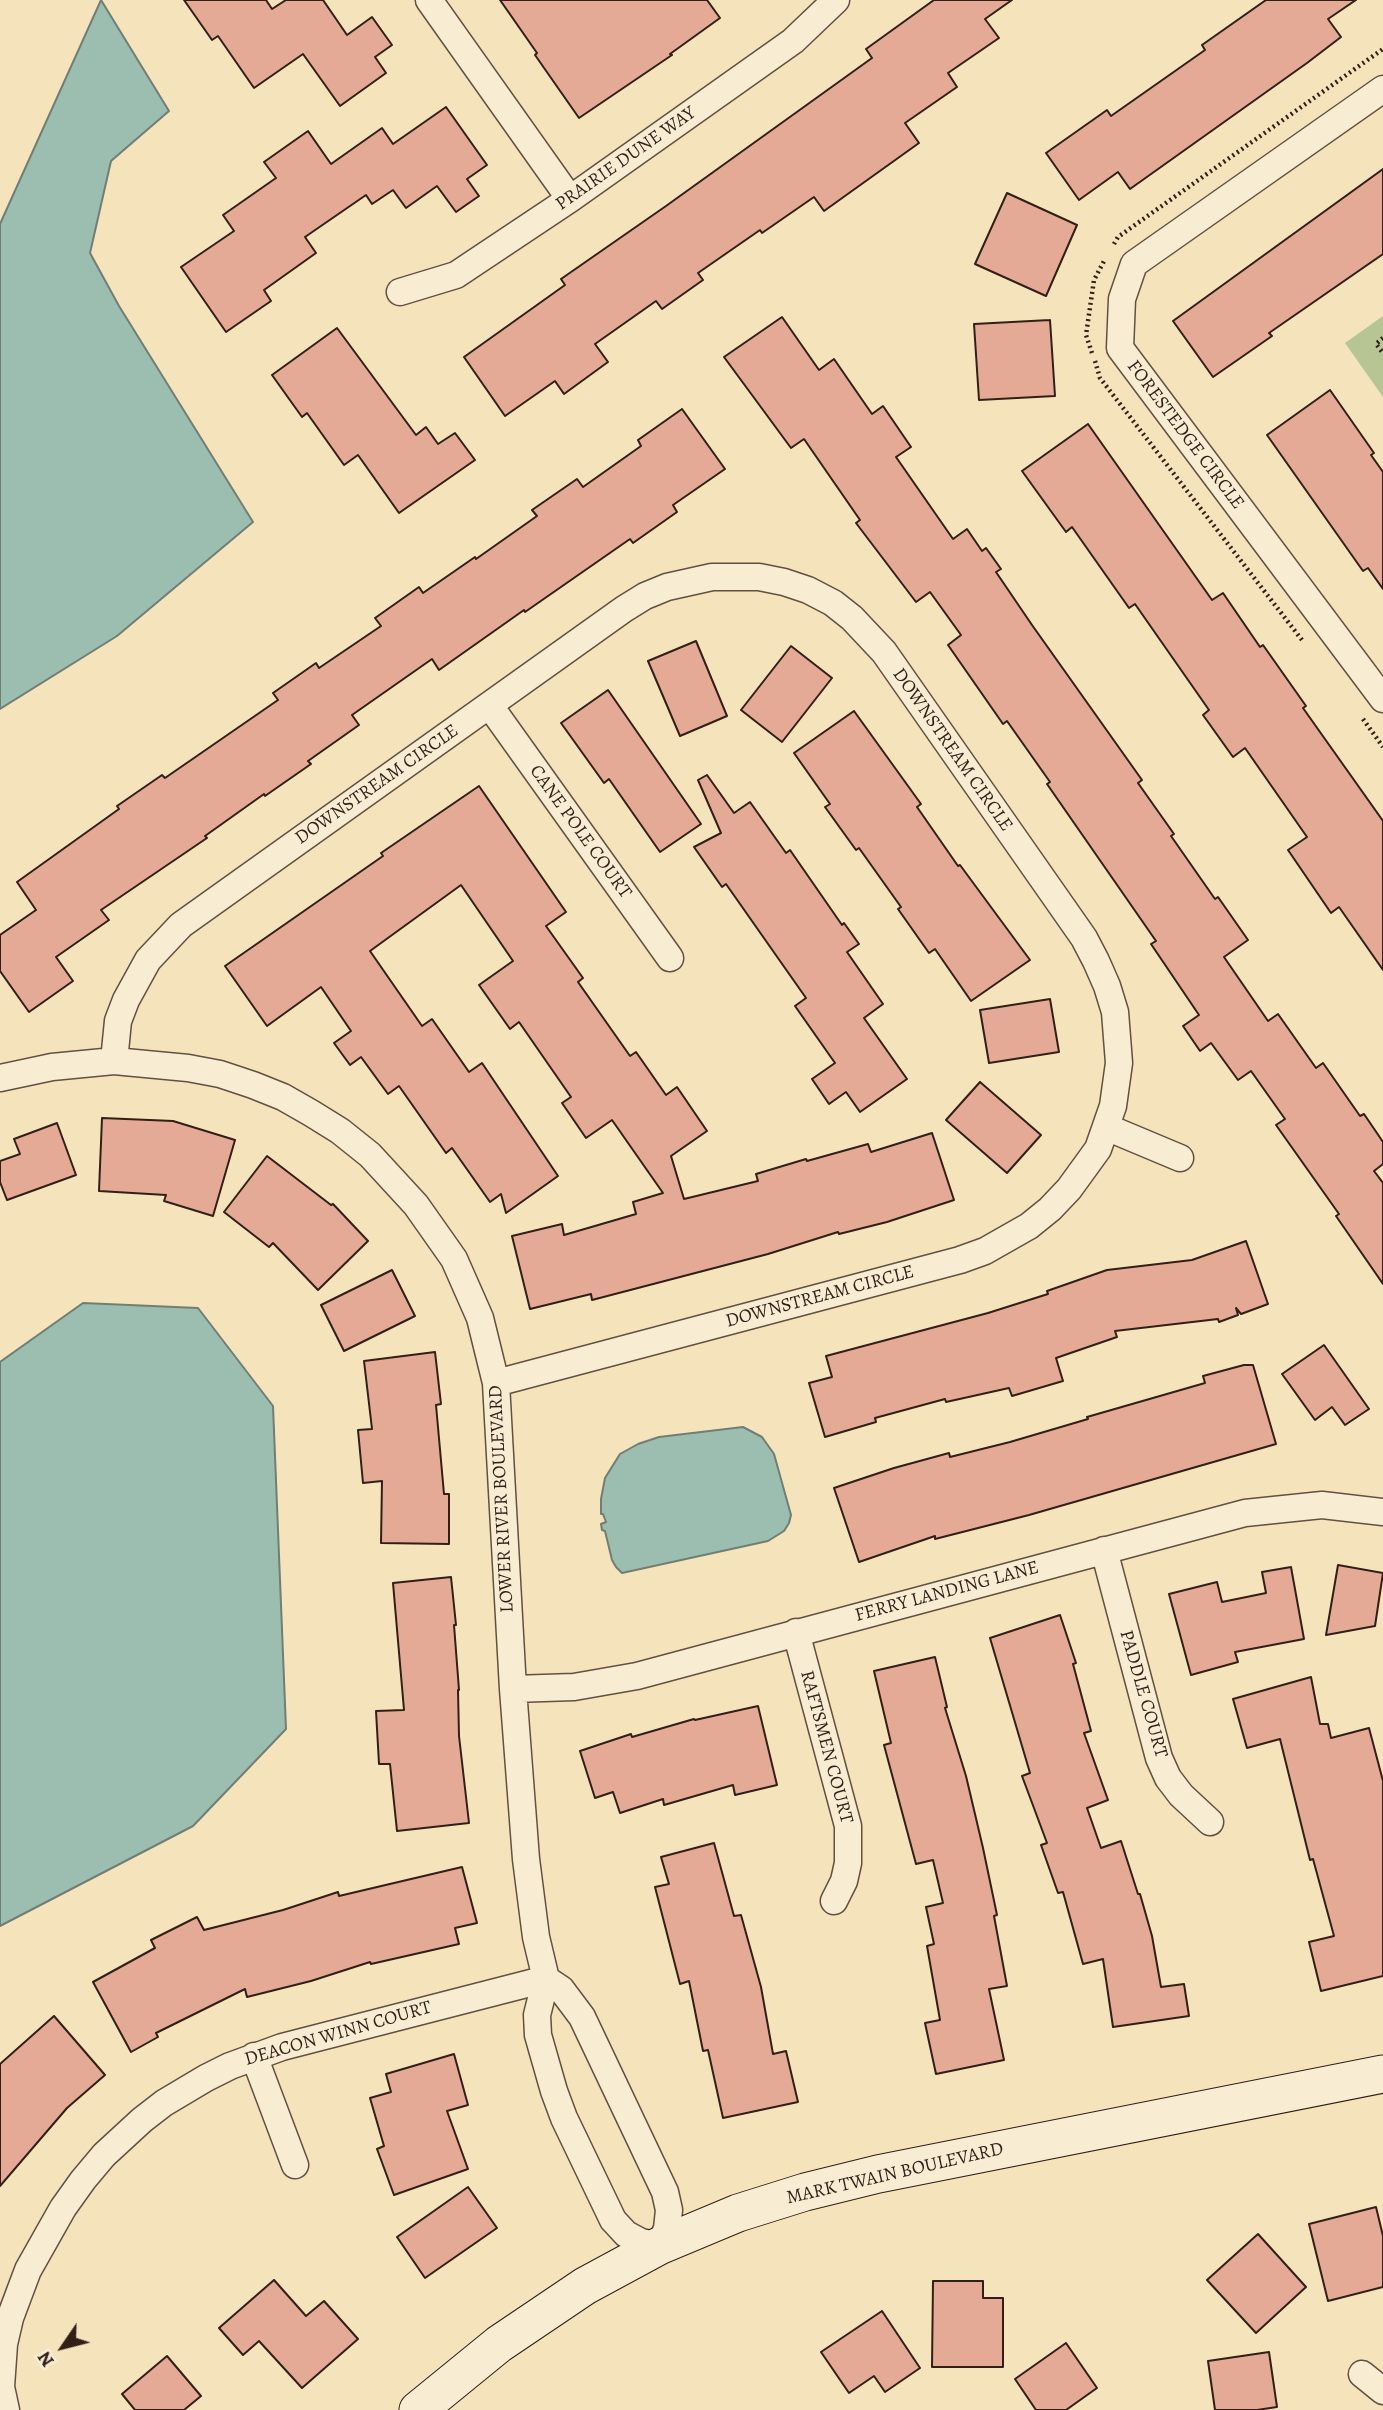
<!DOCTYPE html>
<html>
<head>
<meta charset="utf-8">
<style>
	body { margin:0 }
	#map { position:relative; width:1383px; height:2410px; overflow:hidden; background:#f5e3bc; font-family:Alegreya,serif }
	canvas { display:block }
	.north { position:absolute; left:28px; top:2312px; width:70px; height:70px; -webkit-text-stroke:5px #f8edd3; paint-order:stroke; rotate:235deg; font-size:19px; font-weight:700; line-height:28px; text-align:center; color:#311f18 }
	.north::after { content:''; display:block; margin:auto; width:24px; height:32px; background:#311f18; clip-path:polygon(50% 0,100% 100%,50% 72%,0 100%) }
</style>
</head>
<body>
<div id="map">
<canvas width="1383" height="2410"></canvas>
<div class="north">N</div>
</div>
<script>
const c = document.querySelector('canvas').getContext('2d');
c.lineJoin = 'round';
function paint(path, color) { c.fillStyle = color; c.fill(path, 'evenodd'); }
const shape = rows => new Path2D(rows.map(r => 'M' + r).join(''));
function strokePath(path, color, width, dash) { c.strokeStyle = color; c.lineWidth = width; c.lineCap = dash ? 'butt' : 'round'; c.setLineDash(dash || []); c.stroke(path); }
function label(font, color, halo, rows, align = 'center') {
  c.font = font + ' Alegreya,serif'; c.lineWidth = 5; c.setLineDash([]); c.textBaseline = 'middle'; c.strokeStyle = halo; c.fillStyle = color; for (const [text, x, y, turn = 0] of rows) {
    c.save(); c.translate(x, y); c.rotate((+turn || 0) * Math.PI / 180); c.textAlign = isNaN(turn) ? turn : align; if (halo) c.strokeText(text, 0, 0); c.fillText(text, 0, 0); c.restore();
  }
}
paint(shape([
	[1383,316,1383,397,1345,343]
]), '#b7c594');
const water = shape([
	[101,0,169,111,111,161,90,253,119,306,253,522,117,636,0,709,0,224,101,0],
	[83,1303,198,1308,273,1406,286,1729,193,1826,0,1926,0,1362,83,1303],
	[743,1427,762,1437,774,1454,791,1515,789,1523,784,1531,768,1541,622,1573,616,1567,612,1560,605,1531,602,1530,601,1524,606,1522,603,1514,601,1514,601,1499,605,1478,620,1454,638,1444,659,1437,743,1427]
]);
paint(water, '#9cbeb1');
strokePath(water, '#717e74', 2);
const building = shape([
	[184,0,266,0,272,9,286,0,323,0,347,35,372,17,392,45,375,57,386,73,340,106,303,54,254,88,218,36,212,40,184,0],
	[500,0,707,0,720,18,670,54,672,55,579,118,535,55,537,53,500,0],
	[934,0,1012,0,985,19,999,38,948,73,957,87,905,123,919,143,824,211,814,197,762,233,760,230,698,273,703,280,662,309,656,301,595,344,608,362,564,394,555,381,505,416,464,357,565,285,561,279,666,206,872,58,866,49,934,0],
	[1266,0,1356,0,1328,19,1341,37,1307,63,1130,189,1118,172,1079,200,1046,153,1107,110,1111,116,1205,50,1202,45,1266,0],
	[446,107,487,165,467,179,479,196,456,212,437,186,406,208,393,190,372,204,366,195,305,237,316,253,264,290,271,301,226,332,181,267,234,231,223,215,276,178,264,162,308,131,331,164,382,128,393,144,446,107],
	[1383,169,1383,254,1269,333,1272,336,1213,377,1173,321,1383,169],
	[1007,193,1077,225,1046,296,975,264,1007,193],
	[782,317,819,370,834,359,872,414,883,406,911,447,896,457,953,539,967,529,982,551,986,548,1001,569,996,572,1032,625,1142,780,1138,783,1174,834,1171,836,1215,899,1218,897,1248,940,1224,957,1268,1021,1278,1014,1316,1068,1323,1063,1360,1116,1364,1114,1383,1142,1383,1164,1374,1171,1383,1183,1383,1284,1336,1216,1339,1214,1276,1125,1285,1119,1251,1071,1238,1080,1211,1043,1200,1051,1183,1026,1199,1015,1151,944,1156,941,1047,784,1050,782,1007,721,1003,724,948,645,961,635,930,592,916,602,856,523,860,520,804,439,791,448,724,357,782,317],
	[1050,320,1055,396,979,400,974,324,1050,320],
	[337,328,416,435,426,427,438,444,455,433,475,460,399,513,358,455,344,465,307,413,302,417,272,375,337,328],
	[1330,390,1374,453,1371,455,1383,472,1383,589,1368,568,1363,571,1267,435,1330,390],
	[682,409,725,469,673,505,677,512,633,543,630,539,525,612,524,610,439,670,432,659,352,715,359,725,308,761,311,764,265,796,264,794,205,836,207,838,101,910,109,920,56,957,73,981,29,1012,0,971,0,935,36,910,17,882,119,809,117,806,162,775,165,778,278,700,273,693,316,663,319,668,381,626,375,618,419,587,423,593,475,557,476,559,537,516,532,510,577,479,583,487,641,446,638,440,682,409],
	[1088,424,1212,600,1223,593,1260,647,1263,645,1306,706,1303,708,1383,821,1383,970,1339,907,1331,913,1288,850,1307,837,1245,748,1233,757,1203,715,1209,710,1135,604,1129,608,1072,527,1066,532,1022,471,1088,424],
	[696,641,727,716,680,736,648,661,696,641],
	[791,646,832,678,782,742,741,710,791,646],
	[608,690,701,824,660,852,609,779,604,783,561,723,608,690],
	[854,711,921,804,917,807,958,866,960,865,1030,960,971,1001,935,949,929,953,898,909,901,907,859,848,856,850,825,807,830,804,794,753,854,711],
	[707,775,734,813,750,802,786,853,790,850,842,925,844,923,859,944,847,952,883,1004,864,1018,907,1079,860,1112,846,1092,829,1104,812,1079,835,1063,795,1006,806,998,726,884,722,887,694,847,721,833,698,780,707,775],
	[479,786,566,912,546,926,583,978,578,982,630,1056,636,1052,666,1095,677,1087,707,1131,671,1156,684,1199,758,1181,756,1174,806,1159,807,1161,868,1144,871,1152,932,1133,954,1200,887,1222,839,1234,838,1232,768,1254,592,1300,591,1294,530,1309,512,1236,562,1224,564,1235,636,1214,633,1202,663,1193,612,1120,586,1138,562,1103,571,1097,519,1022,510,1029,479,985,513,961,461,885,370,951,422,1026,432,1019,469,1072,482,1063,558,1176,506,1213,501,1194,490,1202,452,1148,446,1153,399,1086,388,1094,361,1057,350,1065,334,1043,351,1031,321,987,267,1026,225,966,383,856,381,853,479,786],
	[1050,999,1059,1052,989,1063,980,1010,1050,999],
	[980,1082,1041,1135,1007,1173,946,1120,980,1082],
	[102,1118,173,1121,235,1140,213,1216,164,1201,166,1195,99,1191,102,1118],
	[57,1123,76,1175,7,1200,0,1182,0,1161,20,1154,14,1139,57,1123],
	[267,1156,331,1205,333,1204,368,1241,318,1290,273,1243,269,1247,224,1212,267,1156],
	[1246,1241,1268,1304,1241,1314,1236,1308,1238,1315,1219,1322,1218,1319,1115,1331,1117,1337,1056,1358,1063,1381,1012,1396,1009,1388,946,1402,945,1399,875,1418,876,1422,825,1437,809,1383,832,1377,826,1356,988,1313,1048,1294,1047,1291,1107,1270,1192,1260,1246,1241],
	[392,1270,415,1316,344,1351,321,1305,392,1270],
	[1324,1345,1369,1409,1345,1425,1332,1407,1315,1420,1282,1374,1324,1345],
	[435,1352,441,1404,436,1405,444,1494,449,1494,449,1544,381,1543,382,1481,363,1483,358,1430,372,1429,364,1361,435,1352],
	[1244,1365,1253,1365,1276,1444,1029,1515,935,1539,935,1536,859,1562,834,1488,894,1468,949,1453,950,1457,1010,1442,1088,1419,1087,1417,1205,1383,1203,1376,1244,1365],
	[1338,1565,1383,1573,1375,1626,1326,1635,1338,1565],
	[1291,1567,1304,1639,1235,1652,1238,1662,1191,1675,1169,1594,1217,1582,1222,1602,1266,1593,1262,1572,1291,1567],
	[451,1577,456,1625,454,1625,459,1690,458,1690,459,1736,469,1823,397,1831,390,1764,379,1764,376,1711,404,1710,393,1583,451,1577],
	[1060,1615,1076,1663,1073,1664,1091,1731,1084,1733,1108,1800,1087,1808,1101,1848,1121,1841,1138,1894,1140,1894,1152,1936,1161,1987,1184,1984,1189,2016,1113,2027,1103,1959,1083,1964,1063,1892,1058,1893,1041,1845,1047,1843,1022,1776,1030,1773,990,1638,1060,1615],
	[935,1657,947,1707,945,1708,966,1776,983,1848,997,1915,994,1916,1007,1986,989,1989,1004,2060,936,2074,925,2023,940,2020,927,1946,934,1944,926,1907,943,1903,933,1860,916,1864,884,1745,891,1743,874,1671,935,1657],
	[1311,1677,1320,1724,1328,1724,1331,1738,1369,1728,1383,1781,1383,1976,1321,1991,1309,1942,1334,1936,1313,1859,1310,1860,1280,1739,1247,1748,1233,1699,1311,1677],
	[758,1706,777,1785,735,1795,733,1785,664,1805,663,1799,620,1813,613,1792,595,1798,580,1751,631,1734,632,1737,694,1719,695,1720,758,1706],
	[714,1843,734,1916,741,1915,761,1987,773,2054,786,2051,798,2102,723,2118,708,2050,703,2051,689,1981,680,1984,655,1887,669,1884,661,1857,714,1843],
	[462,1867,477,1923,455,1928,459,1944,371,1964,370,1962,311,1981,247,1997,245,1989,156,2033,158,2037,131,2052,93,1982,155,1948,151,1940,197,1917,204,1930,283,1910,338,1892,339,1896,462,1867],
	[54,2016,105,2075,67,2108,0,2186,0,2064,54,2016],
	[454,2054,468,2105,447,2111,468,2169,394,2195,377,2149,384,2146,370,2098,391,2092,386,2074,454,2054],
	[468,2187,497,2228,425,2278,397,2237,468,2187],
	[1376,2207,1383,2236,1383,2287,1328,2301,1309,2224,1376,2207],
	[1258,2234,1306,2287,1256,2333,1207,2280,1258,2234],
	[274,2280,306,2316,324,2301,358,2339,302,2388,259,2341,243,2355,219,2328,274,2280],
	[933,2281,983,2281,983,2298,1003,2298,1003,2367,932,2367,933,2281],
	[882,2311,920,2368,885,2392,874,2376,849,2393,821,2352,882,2311],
	[1066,2343,1097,2388,1066,2410,1036,2410,1015,2379,1066,2343],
	[1269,2352,1277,2407,1257,2410,1215,2410,1208,2361,1269,2352],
	[167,2356,201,2396,184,2410,135,2410,122,2394,167,2356]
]);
paint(building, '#e5aa96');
strokePath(building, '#311f18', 2);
const street = shape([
	[429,0,570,199],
	[1383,89,1134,264,1122,299,1120,348,1383,699],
	[400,292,456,275,570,199,793,41,836,0],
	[490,706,670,958],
	[114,1061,118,1021,126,1000,148,960,181,925,624,609,645,596,667,587,712,577,759,577,784,582,808,590,833,603,852,618,884,652,1084,938,1096,961,1107,986,1115,1012,1119,1063,1113,1106,1098,1149,1069,1189,1050,1209,1029,1226,985,1251,960,1260,496,1383],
	[0,1078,52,1067,114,1061,188,1068,220,1074,253,1085,283,1097,311,1113,340,1131,370,1155,416,1205,454,1259,480,1318,496,1383,513,1689,526,1859,536,1937,546,1979,537,2015,538,2035,554,2091,564,2118,613,2220,626,2234,641,2242,659,2246,667,2229,669,2210,665,2192,582,2017,561,1989,546,1979],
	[1106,1127,1180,1158],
	[1104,1550,1159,1758,1168,1778,1181,1795,1210,1822],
	[796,1632,848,1826,848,1863,844,1881,834,1901],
	[513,1689,574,1687,637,1676,1245,1513,1322,1505,1383,1512],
	[254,2056,295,2165],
	[1362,2374,1383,2391],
	[6,2410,1,2387,4,2344,10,2318,28,2270,63,2208,83,2180,104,2155,142,2120,164,2103,206,2078,230,2066,282,2047,546,1979]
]);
const secondary = shape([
	[418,2410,499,2344,585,2286,659,2246,738,2213,805,2192,878,2174,1383,2074]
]);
strokePath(street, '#625041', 29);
strokePath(secondary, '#311f18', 39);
strokePath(shape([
	[1114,244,1118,237,1383,49],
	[1383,338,1376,344,1383,353],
	[1092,353,1086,335,1094,280,1104,261],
	[1095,361,1100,378,1302,640],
	[1363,719,1383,747]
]), '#311f18', 4.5, [2, 3.5]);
strokePath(street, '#f8edd3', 26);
strokePath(secondary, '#f8edd3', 37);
label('19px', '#311f18', '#f8edd3', [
	["PRAIRIE DUNE WAY",626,159,-35],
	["FORESTEDGE CIRCLE",1185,435,53],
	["DOWNSTREAM CIRCLE",952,750,55],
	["DOWNSTREAM CIRCLE",377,785,-35],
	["CANE POLE COURT",580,832,54],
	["DOWNSTREAM CIRCLE",820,1297,-15],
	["LOWER RIVER BOULEVARD",502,1499,-93],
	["FERRY LANDING LANE",947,1592,-15],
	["PADDLE COURT",1143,1694,74],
	["RAFTSMEN COURT",826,1747,75],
	["DEACON WINN COURT",338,2034,-16],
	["MARK TWAIN BOULEVARD",895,2174,-13]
]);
</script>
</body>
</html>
